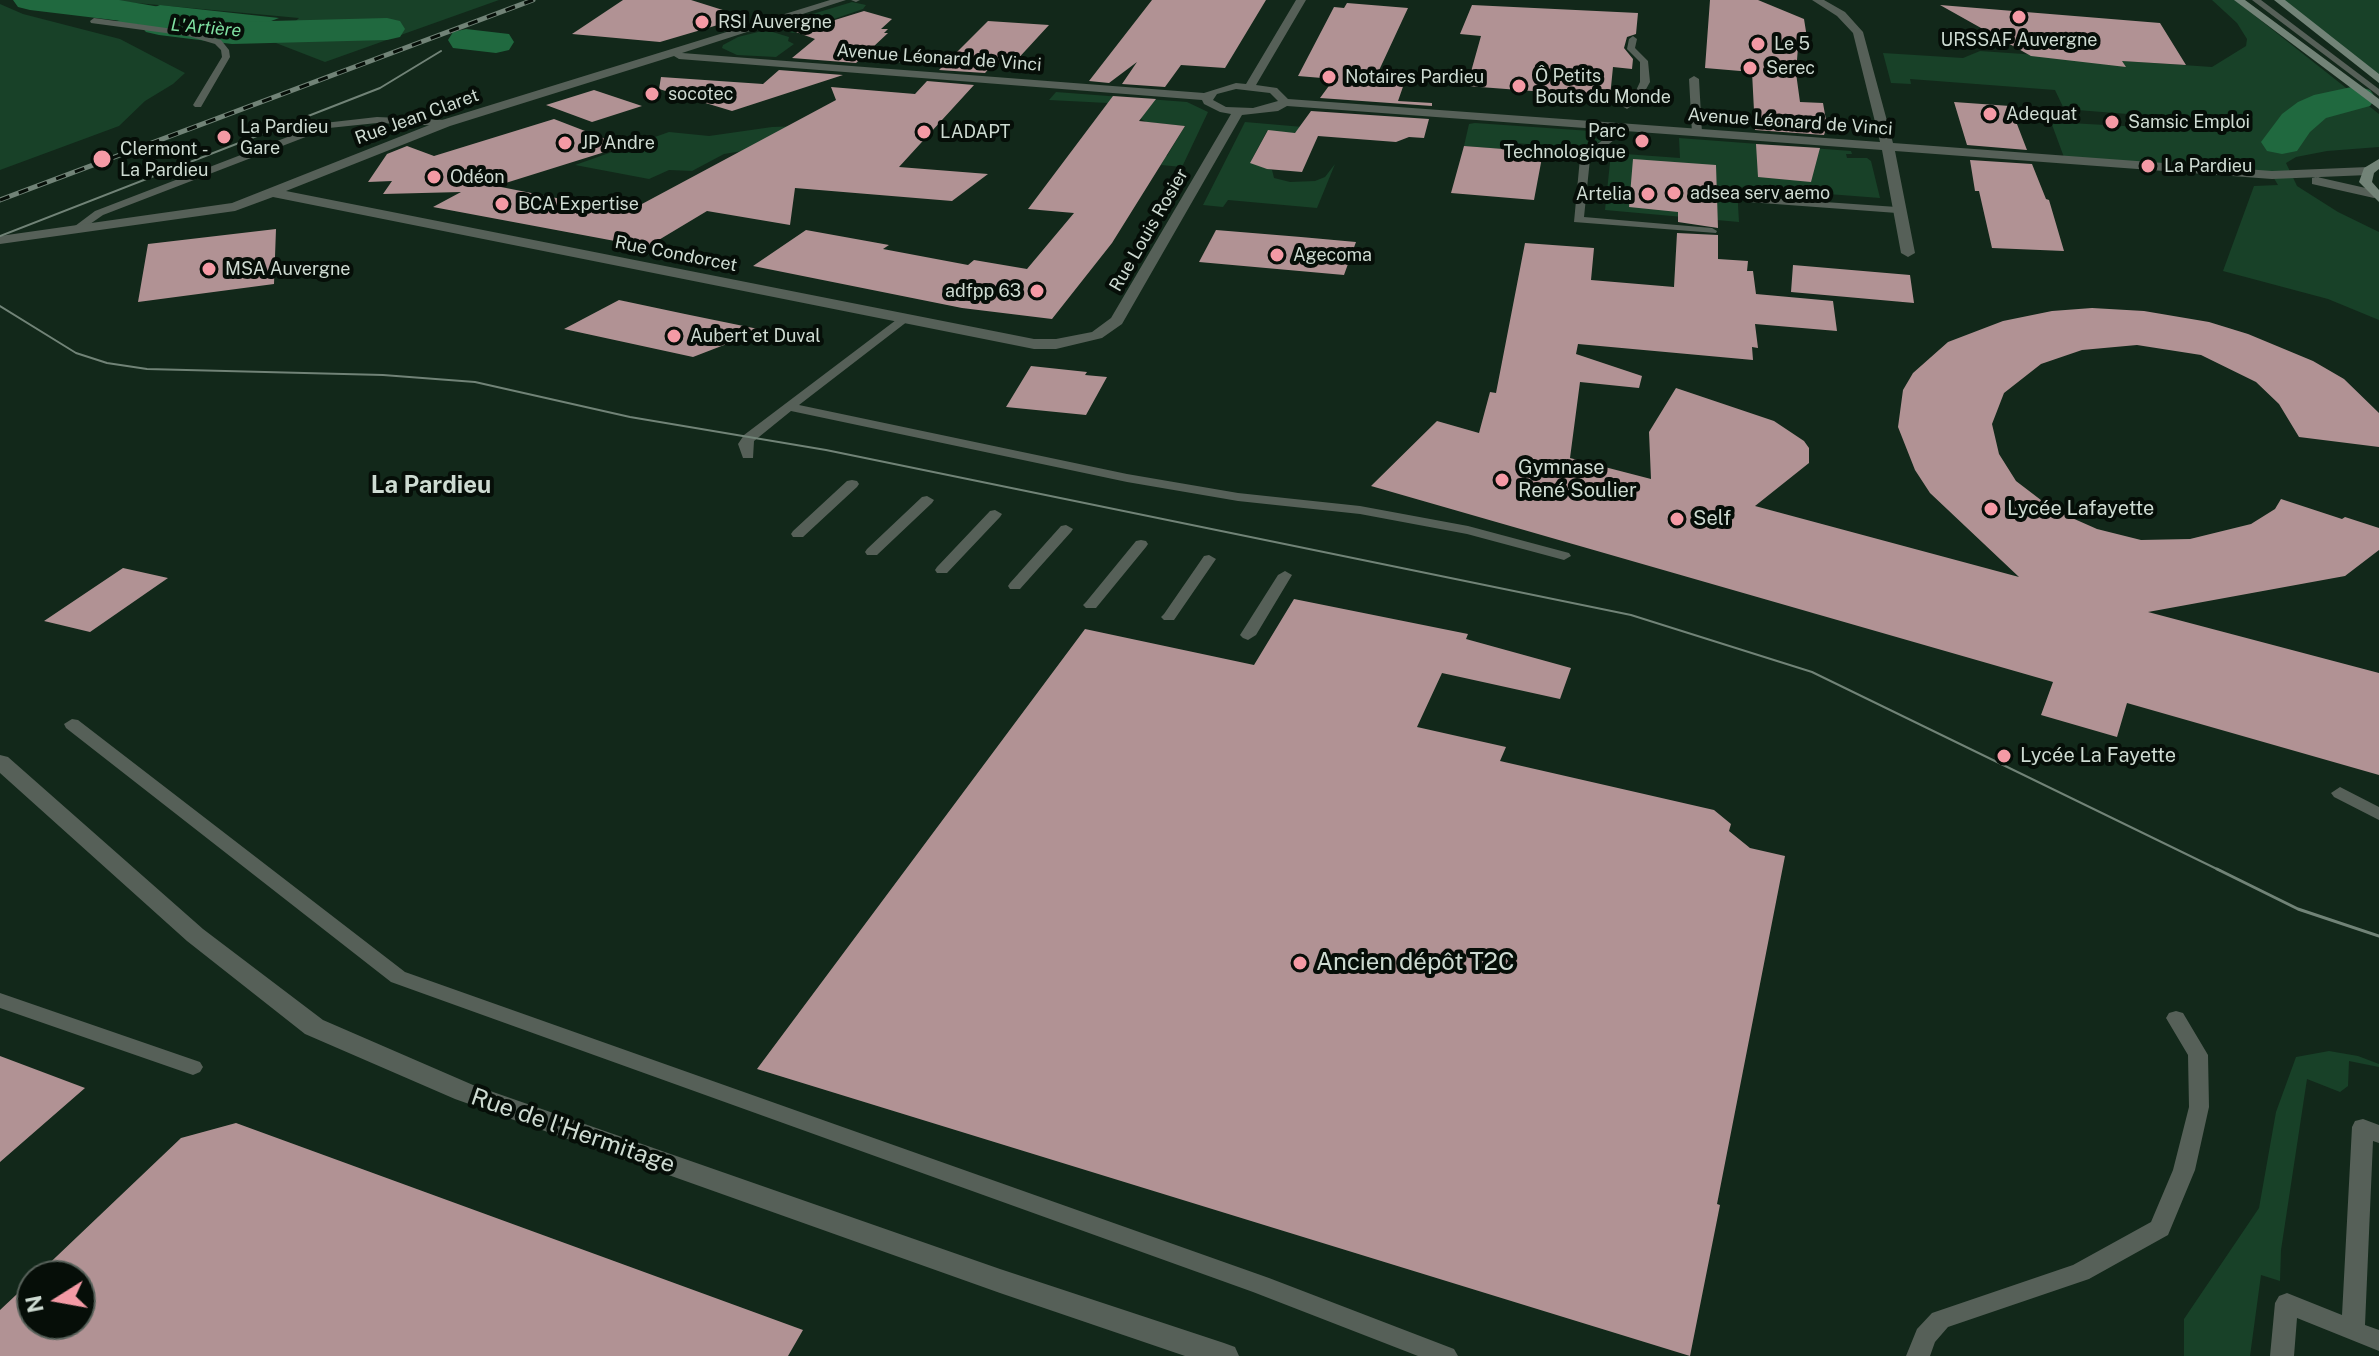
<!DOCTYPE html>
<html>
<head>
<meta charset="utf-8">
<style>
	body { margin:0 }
	#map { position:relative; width:2379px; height:1356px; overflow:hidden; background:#12281a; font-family:"Public Sans",sans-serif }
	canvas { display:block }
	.north { position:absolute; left:16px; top:1260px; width:80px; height:80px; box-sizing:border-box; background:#060e08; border:2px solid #566059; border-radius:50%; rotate:259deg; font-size:22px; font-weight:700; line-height:32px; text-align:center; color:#cedbd2 }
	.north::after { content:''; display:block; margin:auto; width:28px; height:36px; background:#f49aa5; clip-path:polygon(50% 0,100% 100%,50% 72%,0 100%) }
</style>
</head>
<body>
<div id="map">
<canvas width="2379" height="1356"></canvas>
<div class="north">N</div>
</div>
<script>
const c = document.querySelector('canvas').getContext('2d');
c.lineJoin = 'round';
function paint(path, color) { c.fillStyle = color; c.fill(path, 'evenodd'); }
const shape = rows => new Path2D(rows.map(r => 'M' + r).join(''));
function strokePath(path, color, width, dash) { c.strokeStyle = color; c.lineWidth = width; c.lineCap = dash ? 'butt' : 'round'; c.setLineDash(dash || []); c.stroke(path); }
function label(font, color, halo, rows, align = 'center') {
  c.font = font + ' "Public Sans",sans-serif'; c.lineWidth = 8; c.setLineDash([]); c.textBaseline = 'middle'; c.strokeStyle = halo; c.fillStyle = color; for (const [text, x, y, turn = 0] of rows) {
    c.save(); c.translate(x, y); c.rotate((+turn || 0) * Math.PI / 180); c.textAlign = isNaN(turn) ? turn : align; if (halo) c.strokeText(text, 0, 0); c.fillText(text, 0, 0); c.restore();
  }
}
paint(shape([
	[104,0,499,0,325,62,263,38,286,30,299,18],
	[2212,0,2235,0,2379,114,2379,147,2327,151,2296,157,2286,163,2297,186,2338,212,2379,232,2379,320,2328,299,2223,271,2254,186,2278,185,2272,175,2065,160,2051,122,2160,128,2153,116,2064,109,2055,90,1910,79,1911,84,1891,83,1883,53,1963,58,1980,51,2212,67,2246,46,2247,39,2237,23],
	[2277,0,2379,0,2379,77],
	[852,2,866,5,863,9,793,33,770,27],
	[0,4,23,14,120,39,185,73,173,84,145,101,119,126,0,170],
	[766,30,789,37,788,41,794,44,776,57,737,55,722,48,723,45,738,37],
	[1056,92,1187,102,1208,112,1182,167,1161,165,1164,159,1104,154,1116,152,1167,156,1185,126,1146,122,1141,119,1147,105,1049,100],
	[1245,122,1303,127,1295,133,1267,131,1252,159,1257,165,1272,170,1274,178,1290,182,1315,181,1325,177,1335,164,1317,208,1228,200,1223,207,1203,205],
	[1475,123,1591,131,1591,136,1602,141,1583,149,1504,142,1503,149,1464,146,1469,124],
	[801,126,784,144,724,154,692,171,669,170,649,179,575,165,669,132,709,136,772,127],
	[1679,138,1851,151,1852,154,1846,154,1847,158,1867,158,1871,161,1880,198,1737,187,1739,222,1605,210,1611,153,1680,158],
	[2329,1051,2358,1056,2379,1064,2379,1067,2349,1061,2348,1086,2340,1092,2307,1079,2281,1250,2280,1281,2261,1275,2250,1356,2184,1356,2184,1319,2259,1208,2276,1112,2296,1057]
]), '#184128');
paint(shape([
	[160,5,279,18,232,36,115,22]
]), '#20693f');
paint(shape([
	[13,0,119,0,160,7,170,15,232,22,387,18,400,21,405,29,400,37,387,40,232,44,159,35,146,32,138,23,30,10,18,7,13,0],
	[466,29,509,34,514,42,509,50,496,53,453,48,448,40,453,32,466,29],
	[2356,86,2370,90,2376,98,2370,106,2326,118,2310,132,2297,151,2282,154,2267,151,2261,142,2282,114,2298,102,2314,95,2356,86]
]), '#20693f');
paint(shape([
	[623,0,691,0,745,17,660,42,572,34],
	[1152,0,1266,0,1225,68,1181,65,1165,87,1122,84,1137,62,1109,83,1089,81],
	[1710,0,1758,0,1804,19,1808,44,1798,47,1796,73,1800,102,1823,103,1827,126,1824,135,1755,130,1752,72,1705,68],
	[1347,3,1408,8,1375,79,1405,81,1398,101,1432,103,1432,106,1320,98,1334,79,1298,76,1334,7,1344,8],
	[1472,5,1638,13,1636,34,1627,37,1624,48,1633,59,1632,69,1613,67,1610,97,1467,86,1481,36,1460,34],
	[1940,5,2160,23,2186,65,2122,61,2126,67,2031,56],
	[864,11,892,19,881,29,888,29,884,33,888,33,856,63,792,58,815,39,796,32],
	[988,21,1049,25,1014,63,995,62,985,73,939,70],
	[779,70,843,75,732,111,659,89,661,77,763,84],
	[927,81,974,85,899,167,988,174,952,201,795,188,790,225,707,211,647,247,433,207,461,192,383,194,392,181,368,182,387,154,407,146,434,156,554,119,624,146,496,186,627,212,836,100,831,87,915,94],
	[594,90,642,106,592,122,546,105],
	[1113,96,1156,99,1139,121,1185,126,1112,243,1052,319,962,308,753,266,806,230,889,245,883,249,968,265,974,260,1027,269,1074,213,1028,209],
	[1954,102,2010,106,2027,150,1967,145],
	[1311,111,1429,119,1424,138,1409,137,1396,142,1318,136,1302,172,1267,169,1250,163,1268,130,1295,133],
	[1756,144,1820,148,1811,182,1758,177],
	[1464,146,1543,152,1534,200,1451,193],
	[1633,159,1716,165,1718,228,1678,222,1678,212,1629,207],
	[1970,160,2032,164,2046,199,2049,200,2064,251,1992,248,1979,191,1975,191],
	[276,229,274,284,138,302,148,244],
	[1216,230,1301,237,1356,242,1344,275,1199,262],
	[1677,233,1718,235,1718,259,1748,261,1747,271,1753,271,1756,294,1833,301,1837,331,1755,324,1758,348,1752,347,1753,360,1578,344,1576,354,1642,376,1639,388,1580,382,1570,458,1651,479,1649,432,1676,388,1774,421,1804,441,1809,448,1809,463,1755,506,2019,577,1930,493,1915,470,1898,427,1903,390,1913,373,1948,342,2003,321,2052,311,2092,308,2144,311,2209,322,2248,334,2313,361,2344,379,2379,413,2379,447,2299,437,2279,404,2256,382,2201,355,2137,345,2082,350,2041,364,2004,393,1992,424,1999,454,2016,481,2054,510,2097,529,2141,540,2190,539,2251,524,2275,509,2281,499,2342,519,2345,517,2379,528,2379,550,2345,576,2148,612,2379,673,2379,775,2127,703,2117,737,2041,715,2053,682,1371,486,1437,421,1479,433,1490,392,1496,393,1525,243,1594,248,1591,280,1674,287],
	[1793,265,1910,275,1914,303,1791,292],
	[619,300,685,314,763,330,693,357,564,329],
	[1031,366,1087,372,1085,375,1107,377,1086,415,1006,407],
	[123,568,168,578,90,632,44,621],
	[1294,599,1468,634,1466,639,1571,668,1560,699,1442,673,1417,727,1506,747,1500,761,1714,810,1731,824,1729,831,1750,848,1785,856,1717,1204,1720,1205,1690,1356,757,1069,1085,629,1254,665],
	[0,1056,85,1088,0,1162],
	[236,1123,803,1330,788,1356,0,1356,0,1310,32,1280,32,1324,80,1324,80,1276,36,1276,181,1138]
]), '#b19294');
paint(shape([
	[851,0,860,0,856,2,851,0],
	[2252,0,2261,0,2379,89,2379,96,2252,0],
	[94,18,188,31,221,40,229,50,230,57,201,107,195,107,193,105,222,57,221,50,215,44,188,36,91,23,90,21,94,18],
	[1633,36,1637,39,1635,48,1648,61,1650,82,1640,100,1627,109,1622,106,1633,97,1640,82,1640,62,1627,49,1629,39,1633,36],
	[925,53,929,56,928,58,896,63,892,60,925,53],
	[1694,76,1699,79,1702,133,1697,136,1692,133,1689,79,1694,76],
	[377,117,446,120,451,123,446,126,377,123,329,128,103,215,80,231,71,229,95,211,324,123,377,117],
	[1614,124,1619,127,1619,136,1590,159,1584,217,1712,228,1717,231,1716,233,1574,222,1580,158,1609,135,1609,127,1614,124],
	[1752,197,1897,207,1902,210,1897,213,1748,202,1748,198,1752,197],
	[904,314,910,318,908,321,799,405,1127,474,1238,493,1360,506,1468,526,1569,553,1571,556,1564,560,1467,534,1360,514,1238,501,1127,482,791,411,754,441,753,458,743,458,738,444,744,435,904,314],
	[852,480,857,481,859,484,857,487,803,537,793,537,791,534,793,531,847,481,852,480],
	[927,496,934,500,932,503,877,555,867,555,865,552,867,549,922,497,927,496],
	[995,510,1002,514,1000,517,947,573,937,573,935,570,937,567,990,511,995,510],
	[1066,525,1073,529,1071,532,1020,589,1010,589,1008,586,1010,583,1061,526,1066,525],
	[1141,540,1146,541,1148,544,1146,547,1096,608,1086,608,1083,605,1086,602,1136,541,1141,540],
	[1209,555,1216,559,1174,620,1164,620,1161,617,1164,614,1204,556,1209,555],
	[1285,571,1292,575,1256,635,1248,640,1243,638,1240,635,1278,575,1285,571],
	[72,719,78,720,405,972,1269,1278,1454,1349,1458,1356,1418,1356,1253,1292,391,982,66,728,64,724,72,719],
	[2340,787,2379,807,2379,820,2334,797,2331,793,2340,787],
	[0,993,200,1062,203,1067,200,1072,193,1075,0,1008,0,993],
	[2176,1011,2183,1013,2208,1055,2209,1107,2195,1170,2168,1235,2089,1279,1948,1327,1935,1342,1930,1356,1906,1356,1917,1329,1932,1313,2073,1265,2151,1222,2173,1170,2189,1107,2188,1055,2166,1018,2169,1013,2176,1011],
	[2363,1119,2379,1125,2379,1143,2373,1141,2365,1325,2379,1330,2379,1351,2297,1318,2294,1356,2270,1356,2275,1303,2279,1296,2287,1293,2342,1315,2352,1127,2355,1121,2363,1119]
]), '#566058');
paint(shape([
	[830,0,846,0,682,53,1204,93,1236,83,1246,84,1296,0,1306,0,1256,85,1277,88,1288,99,1880,142,1853,33,1837,16,1812,0,1824,0,1845,12,1863,32,1893,143,2272,171,2368,167,2374,171,2368,175,2272,179,1895,151,1915,253,1908,257,1901,253,1882,150,1287,106,1278,111,1242,115,1122,324,1102,338,1056,349,1034,349,273,197,235,211,0,244,0,236,232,203,442,120,830,0],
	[674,56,679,59,1202,100,1204,104,1220,112,1231,114,1111,318,1092,332,1056,339,1034,339,286,191,450,126,674,56],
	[1236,89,1270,93,1278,101,1253,108,1226,107,1213,100,1217,94,1236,89],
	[2317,177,2379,191,2379,196,2374,198,2312,184,2312,178,2317,177],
	[0,755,8,757,203,929,323,1020,473,1085,1000,1269,1224,1343,1235,1347,1239,1356,1185,1356,1000,1293,455,1099,305,1034,187,941,0,773,0,755]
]), '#566058');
paint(shape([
	[2234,0,2245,0,2379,99,2379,109,2234,0],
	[2274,0,2285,0,2379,74,2379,83,2274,0],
	[2379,159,2379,169,2374,173,2372,182,2379,190,2379,202,2359,182,2364,168,2379,159]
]), '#728377');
strokePath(shape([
	[0,236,380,88,441,51],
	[0,306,76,353,107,363,147,369,383,375,475,382,630,417,826,450,1631,615,1812,672,2221,871]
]), '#718377', 2);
strokePath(shape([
	[2217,869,2298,909,2379,936]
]), '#718377', 3);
const rail = shape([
	[0,200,533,0]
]);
strokePath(rail, '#718377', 5);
strokePath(rail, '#060e08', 3, [10]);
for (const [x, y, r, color] of [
	[2019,17,8,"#f49aa5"],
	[702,22,8,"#f49aa5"],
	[1758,44,8,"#f49aa5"],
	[1750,68,8,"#f49aa5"],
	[1329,77,8,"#f49aa5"],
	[1519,86,8,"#f49aa5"],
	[652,94,8,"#f49aa5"],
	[1990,114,8,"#f49aa5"],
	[2112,122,8,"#f49aa5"],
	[924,132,8,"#f49aa5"],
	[224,137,8,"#f49aa5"],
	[1642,141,8,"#f49aa5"],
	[565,143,8,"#f49aa5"],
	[102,159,10,"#f49aa5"],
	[2148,166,8,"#f49aa5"],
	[434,177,8,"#f49aa5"],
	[1674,193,8,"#f49aa5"],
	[1648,194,8,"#f49aa5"],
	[502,204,8,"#f49aa5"],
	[1277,255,8,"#f49aa5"],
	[209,269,8,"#f49aa5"],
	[1037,291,8,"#f49aa5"],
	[674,336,8,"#f49aa5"],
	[1502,480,8,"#f49aa5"],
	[1991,509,8,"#f49aa5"],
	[1677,519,8,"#f49aa5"],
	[2004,756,8,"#f49aa5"],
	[1300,963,8,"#f49aa5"]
]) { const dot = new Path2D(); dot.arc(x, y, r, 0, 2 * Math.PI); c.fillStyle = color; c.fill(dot); strokePath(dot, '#060e08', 3); }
label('18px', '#cedbd2', '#060e08', [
	["RSI Auvergne",718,22],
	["URSSAF Auvergne",2019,40,"center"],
	["Le 5",1774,44],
	["Serec",1766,68],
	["Ô Petits",1535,76],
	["Bouts du Monde",1535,97],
	["Notaires Pardieu",1345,77],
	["socotec",668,94],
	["Adequat",2006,114],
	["Samsic Emploi",2128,122],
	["La Pardieu",240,127],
	["Gare",240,148],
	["Parc",1626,131,"right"],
	["Technologique",1626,152,"right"],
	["LADAPT",940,132],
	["JP Andre",581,143],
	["Clermont -",120,149],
	["La Pardieu",120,170],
	["La Pardieu",2164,166],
	["Odéon",450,177],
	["adsea serv aemo",1690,193],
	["Artelia",1632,194,"right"],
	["BCA Expertise",518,204],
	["Agecoma",1293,255],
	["MSA Auvergne",225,269],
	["adfpp 63",1021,291,"right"],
	["Aubert et Duval",690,336]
], 'left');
label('italic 18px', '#7fe0a1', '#060e08', [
	["L'Artière",206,28,5]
]);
label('18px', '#cedbd2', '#060e08', [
	["Avenue Léonard de Vinci",939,58,4],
	["Rue Jean Claret",417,117,-20],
	["Avenue Léonard de Vinci",1790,122,4],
	["Rue Louis Rosier",1149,230,-60],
	["Rue Condorcet",676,254,11]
]);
label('20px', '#cedbd2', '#060e08', [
	["Gymnase",1518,468],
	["René Soulier",1518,491],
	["Lycée Lafayette",2007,509],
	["Self",1693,519],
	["Lycée La Fayette",2020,756]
], 'left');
label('bold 24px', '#cedbd2', '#060e08', [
	["La Pardieu",431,486]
]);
label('24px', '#cedbd2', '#060e08', [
	["Ancien dépôt T2C",1316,963]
], 'left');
label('24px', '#cedbd2', '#060e08', [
	["Rue de l'Hermitage",573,1131,19]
]);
</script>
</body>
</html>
